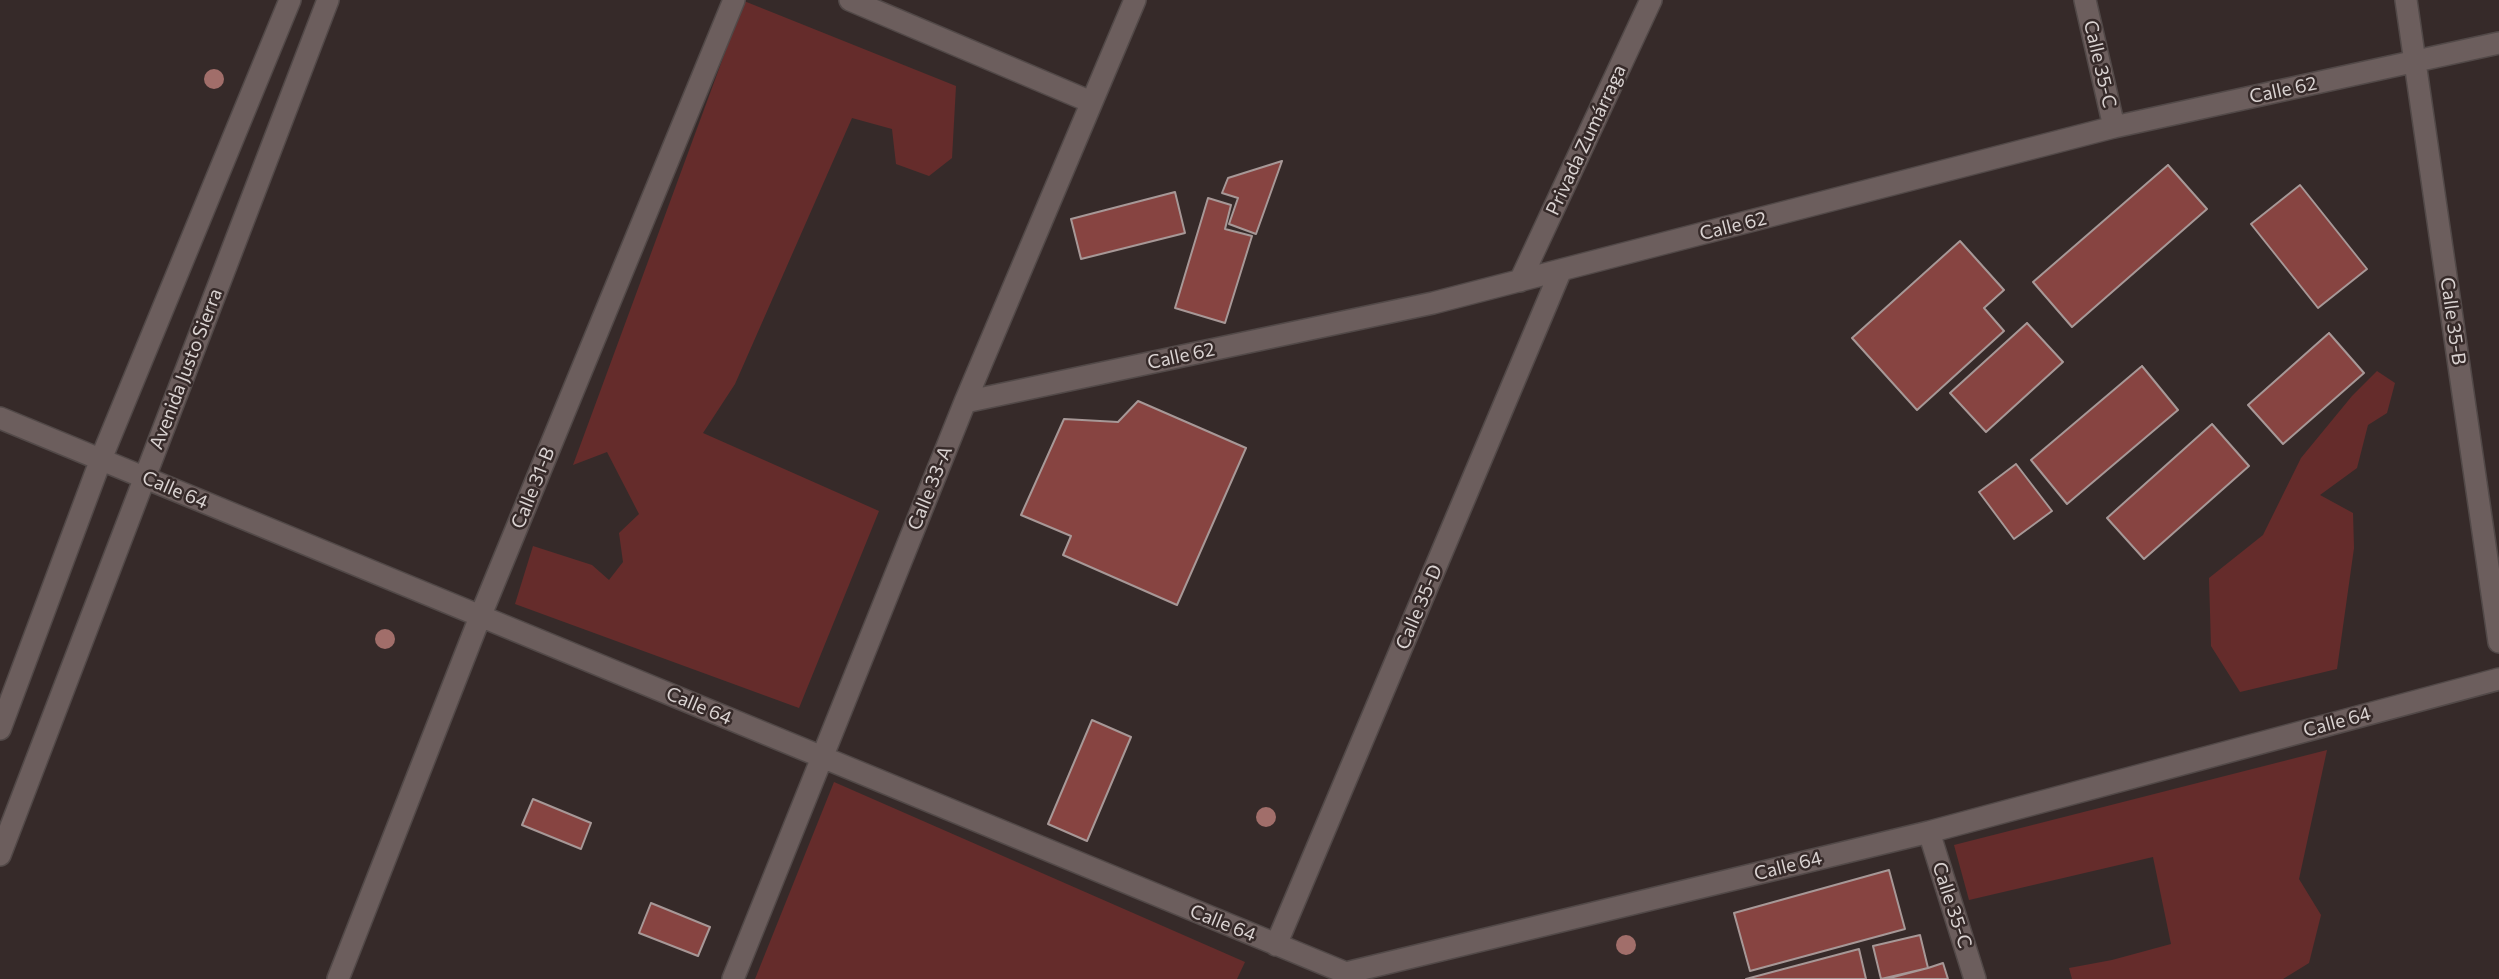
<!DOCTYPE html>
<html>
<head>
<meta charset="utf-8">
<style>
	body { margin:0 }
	canvas { display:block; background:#362a29 }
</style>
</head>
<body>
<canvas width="2499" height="979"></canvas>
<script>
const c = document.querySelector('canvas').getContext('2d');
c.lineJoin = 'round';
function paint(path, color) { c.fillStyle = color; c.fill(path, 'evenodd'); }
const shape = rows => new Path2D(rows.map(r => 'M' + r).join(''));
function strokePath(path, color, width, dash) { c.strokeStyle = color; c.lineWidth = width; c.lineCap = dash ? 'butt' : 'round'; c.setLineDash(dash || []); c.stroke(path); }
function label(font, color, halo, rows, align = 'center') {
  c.font = font + ' Commissioner,sans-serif'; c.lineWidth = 5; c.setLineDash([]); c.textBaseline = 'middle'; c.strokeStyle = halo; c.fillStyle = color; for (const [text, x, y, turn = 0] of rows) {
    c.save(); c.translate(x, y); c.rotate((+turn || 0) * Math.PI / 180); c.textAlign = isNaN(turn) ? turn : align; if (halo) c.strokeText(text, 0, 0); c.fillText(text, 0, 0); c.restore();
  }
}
paint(shape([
	[744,1,956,86,952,158,929,176,896,164,892,129,852,118,735,384,703,433,879,511,799,708,515,604,533,546,592,565,609,580,623,562,619,533,639,514,607,452,573,465],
	[2377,371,2395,383,2387,413,2368,425,2357,468,2320,495,2353,513,2354,548,2337,669,2240,692,2211,646,2209,578,2263,535,2301,458,2352,396],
	[2327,750,2299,879,2321,915,2309,963,2283,979,2072,979,2069,968,2112,960,2171,944,2153,857,1969,900,1954,845],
	[834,782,1245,962,1237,979,755,979]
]), '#652c2b');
const building = shape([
	[1282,161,1256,234,1229,224,1238,198,1222,193,1228,178,1282,161],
	[2168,165,2207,209,2072,327,2033,282,2168,165],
	[2300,185,2367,269,2318,308,2251,224,2300,185],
	[1175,192,1185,233,1081,259,1071,219,1175,192],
	[1208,198,1231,205,1225,229,1252,236,1225,323,1175,308,1208,198],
	[1960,241,2004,290,1984,308,2004,331,1917,410,1852,338,1960,241],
	[2027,323,2063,362,1986,432,1950,393,2027,323],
	[2329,333,2364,373,2283,444,2248,405,2329,333],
	[2142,366,2178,410,2067,504,2031,460,2142,366],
	[1138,401,1246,448,1177,605,1063,555,1071,536,1021,515,1064,419,1118,422,1138,401],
	[2212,424,2249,466,2144,559,2107,518,2212,424],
	[2016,464,2052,511,2014,539,1979,492,2016,464],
	[1092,720,1131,737,1087,841,1048,824,1092,720],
	[533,799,591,823,581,849,522,825,533,799],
	[1889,870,1905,929,1750,971,1734,913,1889,870],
	[651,903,710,927,698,956,639,933,651,903],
	[1920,935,1928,968,1881,979,1873,946,1920,935],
	[1859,949,1866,979,1746,979,1859,949],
	[1943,963,1948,979,1886,979,1928,968,1943,963]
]);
paint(building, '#874441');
strokePath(building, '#a79897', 2);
const street = shape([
	[850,0,1091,102],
	[2085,0,2114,127],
	[2406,0,2499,642],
	[1520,281,1651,0],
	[965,402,1433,303,2114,127,2499,43],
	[0,418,1346,973,1929,832,2499,679],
	[0,729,101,459,290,0],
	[1929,832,1975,979],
	[0,855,328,0],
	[1276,945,1561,270],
	[338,979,480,617,734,0],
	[733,979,965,402,1135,0]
]);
strokePath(street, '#524948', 24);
strokePath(street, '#6c5e5d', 21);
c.fillStyle = '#a16e6a';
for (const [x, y] of [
	[214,79],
	[385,639],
	[1266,817],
	[1626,945]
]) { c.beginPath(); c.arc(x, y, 10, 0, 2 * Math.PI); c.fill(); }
label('19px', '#dad3d2', '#362a29', [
	["Calle 35-C",2100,64,77],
	["Calle 62",2283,90,-12],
	["Privada Zumárraga",1586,140,-65],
	["Calle 62",1733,226,-14],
	["Calle 35-B",2453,321,82],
	["Calle 62",1181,356,-12],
	["Avenida Justo Sierra",186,369,-69],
	["Calle 31-B",533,488,-68],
	["Calle 33-A",930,488,-68],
	["Calle 64",175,490,23],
	["Calle 35-D",1419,607,-67],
	["Calle 64",699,706,23],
	["Calle 64",2337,722,-15],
	["Calle 64",1788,866,-14],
	["Calle 35-C",1952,905,72],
	["Calle 64",1223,923,22]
]);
</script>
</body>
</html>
